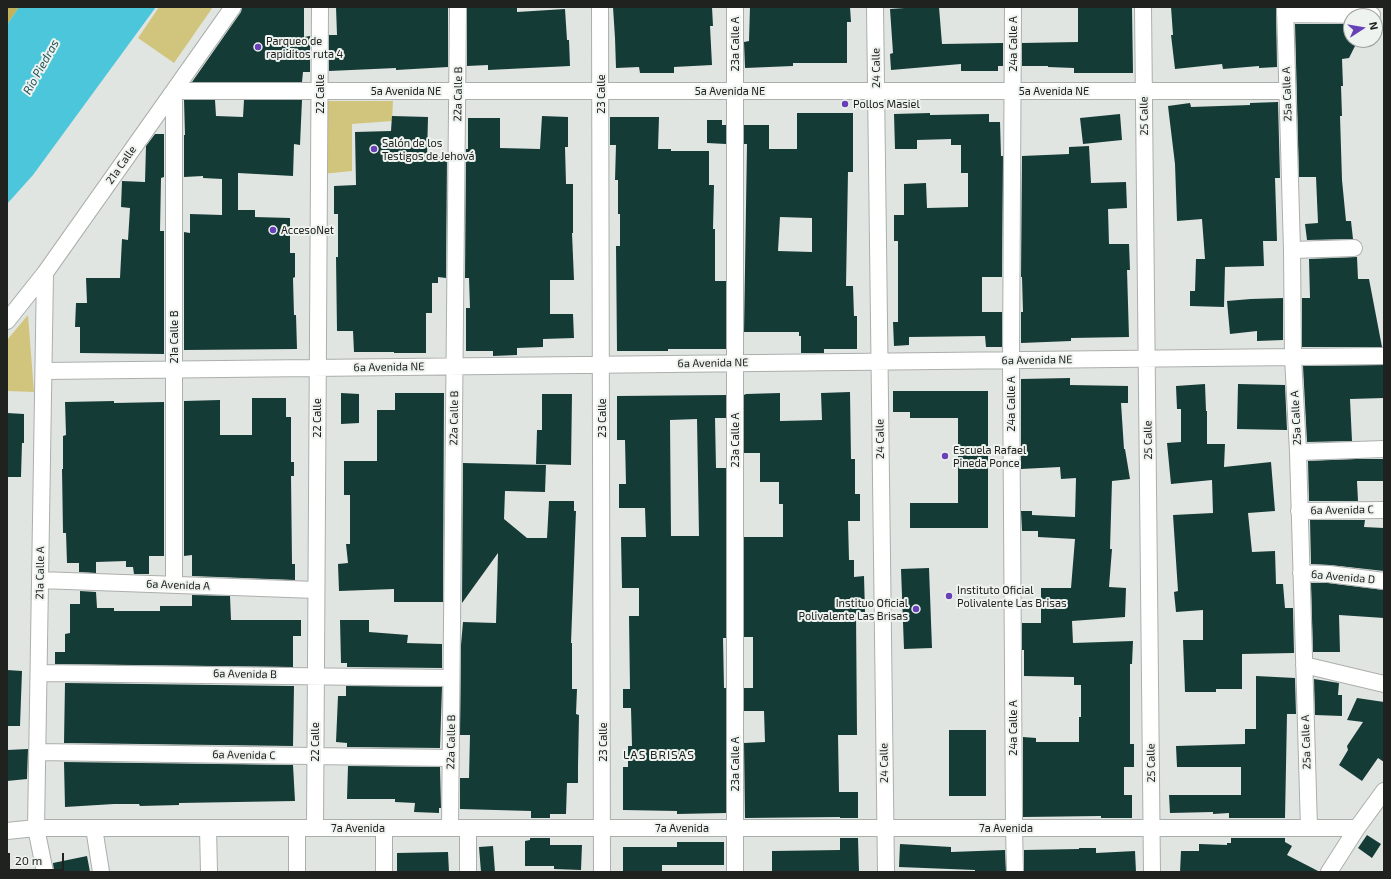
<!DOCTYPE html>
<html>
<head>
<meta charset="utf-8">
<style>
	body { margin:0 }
	#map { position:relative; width:1391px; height:879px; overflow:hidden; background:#e1e5e2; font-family:"Exo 2",sans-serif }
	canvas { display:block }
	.frame { position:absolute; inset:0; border:8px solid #202220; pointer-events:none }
	.north { position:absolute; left:1343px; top:8px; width:40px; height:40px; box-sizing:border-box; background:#eef3ef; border:1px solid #9c9f9c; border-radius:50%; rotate:78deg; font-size:11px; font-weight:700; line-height:16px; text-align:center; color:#202220 }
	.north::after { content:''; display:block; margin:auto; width:14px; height:18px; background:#6841b9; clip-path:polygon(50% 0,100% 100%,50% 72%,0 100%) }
	.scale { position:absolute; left:8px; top:853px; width:56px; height:18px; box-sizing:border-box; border:2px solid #202220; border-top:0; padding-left:5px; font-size:12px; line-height:14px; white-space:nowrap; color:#202220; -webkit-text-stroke:3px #eef3ef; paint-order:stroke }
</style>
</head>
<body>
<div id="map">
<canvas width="1391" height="879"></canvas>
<div class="frame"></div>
<div class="north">N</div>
<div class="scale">20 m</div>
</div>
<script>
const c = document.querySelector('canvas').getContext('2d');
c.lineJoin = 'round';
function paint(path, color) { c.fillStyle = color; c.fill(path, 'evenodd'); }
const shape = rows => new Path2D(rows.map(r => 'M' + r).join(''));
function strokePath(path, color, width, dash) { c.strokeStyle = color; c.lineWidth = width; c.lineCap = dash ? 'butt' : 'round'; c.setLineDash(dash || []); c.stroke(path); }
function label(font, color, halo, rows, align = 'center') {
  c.font = font + ' "Exo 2",sans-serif'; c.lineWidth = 4; c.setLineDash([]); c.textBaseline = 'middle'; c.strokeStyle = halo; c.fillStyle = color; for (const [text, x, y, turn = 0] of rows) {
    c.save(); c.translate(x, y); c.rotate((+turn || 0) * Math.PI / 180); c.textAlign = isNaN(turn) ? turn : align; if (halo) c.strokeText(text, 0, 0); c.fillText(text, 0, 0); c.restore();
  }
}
paint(shape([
	[159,7,213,7,174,63,138,38],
	[322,101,393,101,392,121,352,124,352,171,322,174],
	[28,315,34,392,7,391,7,340]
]), '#d1c57e');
paint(shape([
	[7,7,19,7,7,25]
]), '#c1b25b');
paint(shape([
	[19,7,156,7,33,175,7,204,7,25]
]), '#4cc6da');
paint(shape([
	[242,7,304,7,304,37,310,36,310,72,303,72,302,82,192,82,241,12],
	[336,7,448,7,448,67,396,70,396,68,329,71,329,35,337,35],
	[467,7,517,7,517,12,565,9,567,40,569,40,570,66,488,70,488,65,467,66],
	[613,7,712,7,713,26,710,26,712,65,674,67,674,73,640,73,639,67,616,68,615,38],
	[750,7,850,7,851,22,847,22,847,63,793,63,793,66,745,68,744,42,749,41],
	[919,7,939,7,942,44,1003,43,1003,66,998,66,998,71,961,71,961,64,891,70,890,54,893,53,890,9],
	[1078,7,1132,7,1133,73,1074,73,1074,68,1048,67,1048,66,1022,66,1022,43,1078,42],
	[1171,7,1276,7,1277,67,1259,68,1259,66,1223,69,1222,64,1175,69,1171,35,1173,35],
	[1295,24,1351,24,1351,40,1358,40,1349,58,1342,59,1343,86,1341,86,1342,116,1340,116,1342,180,1346,221,1351,221,1353,239,1307,240,1305,224,1318,223,1316,177,1299,177],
	[184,100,215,100,216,116,243,117,244,100,302,100,300,145,294,144,293,176,238,173,238,210,255,210,255,217,290,218,290,253,295,253,295,277,293,278,294,315,296,315,297,349,184,350,184,232,190,233,190,214,222,215,222,179,203,178,203,176,184,177,184,135,185,135],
	[1278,102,1280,178,1275,178,1277,241,1263,241,1264,266,1225,267,1224,307,1190,306,1190,291,1195,291,1196,259,1205,259,1202,219,1177,221,1175,164,1168,106,1190,103,1191,107,1250,105,1250,103],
	[797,113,853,113,853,172,848,172,846,286,853,286,854,316,857,316,857,349,824,349,824,353,801,353,801,336,799,336,799,332,744,332,747,144,744,144,744,125,769,125,769,149,797,149],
	[780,217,812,218,812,252,778,251],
	[930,113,930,115,989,114,989,122,1000,122,1001,156,1003,156,1002,277,982,277,982,312,1002,312,1002,347,986,347,985,336,909,337,909,345,894,346,893,322,898,322,898,241,894,241,894,215,904,215,904,184,926,183,927,208,968,207,968,173,961,173,961,145,951,145,951,139,917,140,917,149,895,149,894,114],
	[1120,114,1122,140,1083,144,1080,118],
	[392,116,428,117,427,157,447,157,446,278,438,277,438,283,432,283,432,313,426,313,426,353,394,353,394,352,354,352,353,331,337,331,336,257,338,257,338,214,334,214,334,186,356,185,355,132,391,131],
	[542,116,568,117,568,147,565,147,566,184,573,184,573,233,572,233,574,280,550,280,550,314,573,314,574,338,543,339,543,347,517,348,517,355,493,356,493,351,466,351,466,308,470,308,469,278,465,278,466,149,468,149,468,118,500,118,500,148,540,149],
	[610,117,659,117,658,149,671,149,671,151,709,151,709,185,714,185,713,229,715,229,715,281,726,281,726,349,668,349,668,351,617,351,616,246,620,246,620,214,618,214,618,180,615,180,616,145,610,145],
	[707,120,722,120,722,125,726,125,726,144,707,143],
	[155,134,164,134,164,177,161,178,160,231,164,231,164,354,80,353,80,327,75,327,76,303,87,303,86,278,120,278,122,239,128,240,130,208,121,207,122,181,145,182,146,146],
	[1089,146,1091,183,1126,182,1127,208,1108,209,1109,244,1129,244,1130,270,1127,270,1129,337,1071,338,1071,341,1021,343,1021,312,1023,312,1022,277,1021,277,1022,156,1069,154,1069,147],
	[1357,257,1358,279,1369,279,1382,347,1302,347,1302,298,1310,298,1309,259],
	[1283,298,1283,340,1257,341,1257,331,1230,334,1227,301,1251,299],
	[1384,365,1384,398,1350,399,1352,441,1307,442,1303,366],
	[1070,378,1070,385,1128,386,1128,403,1121,403,1124,449,1125,449,1130,479,1112,481,1110,549,1112,549,1109,587,1126,588,1125,617,1072,621,1073,643,1133,641,1132,664,1130,664,1130,744,1134,744,1134,767,1124,767,1124,795,1132,795,1132,818,1101,818,1101,816,1023,817,1023,737,1036,738,1036,742,1079,742,1079,717,1081,717,1081,685,1074,685,1074,677,1024,676,1024,650,1022,650,1022,623,1041,623,1041,588,1071,588,1075,539,1038,537,1038,531,1022,531,1021,511,1032,511,1032,515,1075,517,1076,478,1061,479,1060,467,1021,469,1021,379],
	[1205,384,1206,411,1207,411,1207,444,1225,444,1224,467,1271,462,1275,511,1248,513,1252,552,1275,551,1276,584,1283,584,1285,608,1293,608,1294,653,1242,654,1242,689,1216,689,1216,692,1185,692,1183,640,1203,640,1203,610,1176,612,1174,592,1178,591,1173,515,1213,513,1212,480,1171,484,1167,443,1181,442,1181,409,1177,409,1176,386],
	[1238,384,1285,385,1287,430,1237,429],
	[893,391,988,391,988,528,910,528,910,503,958,503,958,418,910,418,910,412,893,412],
	[850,392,851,459,855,459,855,494,860,494,860,521,848,521,849,560,854,560,854,577,864,576,865,612,856,612,857,735,838,735,839,792,858,792,858,818,840,818,840,817,745,818,744,743,765,742,764,711,744,711,744,688,753,688,753,637,744,637,744,537,783,537,783,504,779,504,779,482,760,482,760,453,744,453,744,395,746,394,780,393,780,421,822,420,821,393],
	[341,393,359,394,359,423,341,424],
	[395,393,444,393,443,602,394,602,394,589,339,591,338,564,348,563,346,544,350,544,350,495,344,495,344,461,377,461,377,410,395,410],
	[542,394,572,394,571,465,536,464,537,430,542,430],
	[726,395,726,418,715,418,716,468,726,468,726,638,723,638,724,688,726,688,726,813,677,814,677,811,623,810,623,767,628,767,628,746,632,746,631,708,623,708,623,689,630,689,629,616,639,616,639,588,622,588,621,537,646,537,645,508,619,508,619,484,626,484,625,440,617,440,617,396],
	[697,419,699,536,671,536,670,420],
	[252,398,286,398,286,417,291,417,291,462,294,462,294,476,291,476,292,564,295,564,295,580,192,576,192,555,184,556,184,401,220,400,220,435,252,435],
	[114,401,114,403,164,402,164,556,149,556,149,574,134,574,133,567,126,567,126,561,96,562,96,573,79,572,79,563,67,563,66,533,63,533,62,469,63,469,63,436,66,435,65,402],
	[7,413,24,414,24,443,22,443,21,477,7,477],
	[1356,459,1384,459,1384,481,1357,481,1358,501,1309,501,1308,461],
	[463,463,546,465,545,492,505,491,504,519,527,538,547,538,549,501,574,501,574,511,576,511,571,643,572,643,572,689,577,689,576,714,579,715,578,766,578,783,567,783,566,814,550,814,550,818,531,818,531,811,460,809,460,778,469,778,470,735,460,735,461,645,463,622,496,623,498,553,462,603],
	[1310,520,1365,520,1364,527,1384,528,1384,571,1330,565,1311,564],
	[929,568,932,648,904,649,901,569],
	[1311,583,1328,583,1384,590,1384,618,1339,615,1340,652,1313,652],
	[80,591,96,592,97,608,114,608,114,611,160,611,160,606,192,606,192,595,230,596,231,620,301,620,301,636,293,636,293,667,55,664,55,652,65,652,65,634,70,633,70,604,80,604],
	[340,620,369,620,369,632,408,635,407,643,442,644,442,668,347,667,347,663,341,663],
	[7,670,22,671,20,726,7,726],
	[1256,676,1295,678,1296,714,1287,714,1285,818,1229,818,1229,813,1213,814,1213,812,1170,813,1169,795,1241,795,1241,767,1177,767,1176,746,1245,744,1245,729,1256,729],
	[1314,679,1339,683,1338,695,1342,695,1342,716,1315,715],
	[65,683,294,686,293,746,64,743],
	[346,686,442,687,440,748,347,747,347,743,336,742,338,696,346,696],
	[1357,698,1384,702,1384,762,1378,758,1362,781,1339,765,1348,750,1347,746,1363,722,1347,720],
	[949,730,986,730,986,796,949,796],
	[28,749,27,779,7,781,7,750],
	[64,762,293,765,295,801,179,803,179,805,140,806,139,804,114,804,65,807],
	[348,766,440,767,441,808,439,808,439,813,414,812,415,803,395,802,395,799,347,799],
	[1367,835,1381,844,1372,858,1358,848],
	[530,838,550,838,550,845,582,845,581,870,554,869,554,866,525,866,525,841,530,840],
	[840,838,858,838,859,872,772,872,772,851,840,850],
	[1231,838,1285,838,1285,842,1292,846,1287,855,1320,872,1180,872,1181,851,1199,851,1199,844,1227,845,1227,843,1231,843],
	[677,842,724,842,724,865,662,865,662,872,623,872,623,847,677,847],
	[900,844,951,847,951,852,1005,850,1006,872,975,872,975,870,899,867],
	[493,846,495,872,481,872,479,847],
	[1079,848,1096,848,1096,853,1135,851,1136,872,1024,872,1024,850,1079,849],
	[448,852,449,872,397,872,397,853],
	[87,856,90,872,54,872,53,863]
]), '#153b36');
const minor = shape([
	[600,7,602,872],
	[735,7,735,872],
	[875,7,886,872],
	[1013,7,1011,360,1014,828,1015,872],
	[1143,7,1152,872],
	[1285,7,1292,250,1293,357,1298,452,1309,828],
	[1285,14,1372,15],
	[1292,250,1354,248],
	[7,321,45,273,233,7],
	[44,371,1383,356],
	[1298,452,1384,449],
	[1299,511,1384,510],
	[1301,573,1329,574,1384,581],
	[40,580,316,590],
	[174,584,174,91,1287,91],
	[1304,665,1384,684],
	[39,673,451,678],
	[37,752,451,758],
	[94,828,101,872],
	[208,828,209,872],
	[315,828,320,7],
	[450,828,458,7],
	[468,828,468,872],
	[297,829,297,872],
	[7,831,36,828,1357,828],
	[45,872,36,828,45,273],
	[384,872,384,828],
	[1329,872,1357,828,1384,791]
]);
strokePath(minor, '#abafac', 18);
strokePath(minor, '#fff', 16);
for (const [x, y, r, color] of [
	[258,47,4,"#6841b9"],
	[845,104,4,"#6841b9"],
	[374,149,4,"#6841b9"],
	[273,230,4,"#6841b9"],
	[945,456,4,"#6841b9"],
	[949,596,4,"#6841b9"],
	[916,609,4,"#6841b9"]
]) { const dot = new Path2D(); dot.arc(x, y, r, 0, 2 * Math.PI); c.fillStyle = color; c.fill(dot); strokePath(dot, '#eef3ef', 1.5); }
label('11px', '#202220', '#eef3ef', [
	["Parqueo de",266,41],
	["rapiditos ruta 4",266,54],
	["Pollos Masiel",853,104],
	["Salón de los",382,143],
	["Testigos de Jehová",382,156],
	["AccesoNet",281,230],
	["Escuela Rafael",953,450],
	["Pineda Ponce",953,463],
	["Instituto Oficial",957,590],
	["Polivalente Las Brisas",957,603],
	["Instituo Oficial",908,603,"right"],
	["Polivalente Las Brisas",908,616,"right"]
], 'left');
label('11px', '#202220', '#eef3ef', [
	["23a Calle A",735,44,-90],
	["24a Calle A",1013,44,-90],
	["24 Calle",876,68,-91],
	["5a Avenida NE",406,91],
	["5a Avenida NE",730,91],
	["5a Avenida NE",1054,91],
	["22 Calle",320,94,-90],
	["22a Calle B",458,94,-89],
	["23 Calle",601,94,-90],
	["25a Calle A",1287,94,-92],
	["25 Calle",1144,116,-91],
	["21a Calle",121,165,-55],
	["21a Calle B",174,337,-90],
	["6a Avenida NE",1037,360,-1],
	["6a Avenida NE",713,363,-1],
	["6a Avenida NE",389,367,-1],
	["24a Calle A",1011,404,-90],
	["22 Calle",317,418,-90],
	["22a Calle B",454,418,-89],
	["23 Calle",602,418,-90],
	["25a Calle A",1296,418,-93],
	["24 Calle",880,439,-91],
	["23a Calle A",735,440,-90],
	["25 Calle",1148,440,-91],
	["6a Avenida C",1342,510,-1],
	["21a Calle A",40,573,-89],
	["6a Avenida D",1343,577,5],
	["6a Avenida A",178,585,2],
	["6a Avenida B",245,674,1],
	["24a Calle A",1013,728,-90],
	["22 Calle",315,742,-90],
	["22a Calle B",451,742,-89],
	["23 Calle",603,742,-90],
	["25a Calle A",1306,742,-92],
	["6a Avenida C",244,755,1],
	["24 Calle",884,763,-91],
	["25 Calle",1151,763,-91],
	["23a Calle A",735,764,-90],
	["7a Avenida",358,828],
	["7a Avenida",682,828],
	["7a Avenida",1006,828]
]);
label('italic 12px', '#245760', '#eef3ef', [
	["Río Piedras",41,67,-61]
]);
c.letterSpacing = '1px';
label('12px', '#202220', '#eef3ef', [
	["LAS BRISAS",659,755]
]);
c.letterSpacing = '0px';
</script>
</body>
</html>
